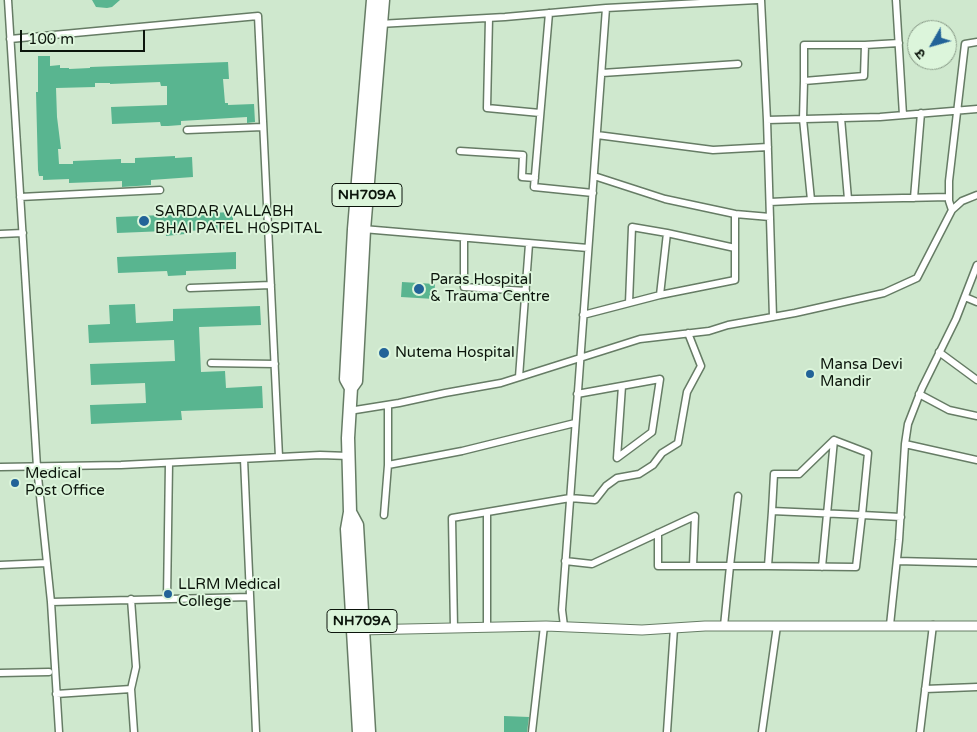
<!DOCTYPE html>
<html>
<head>
<meta charset="utf-8">
<style>
	body { margin:0 }
	#map { position:relative; width:977px; height:732px; overflow:hidden; background:#cfe8ce; font-family:"Varela Round","Noto Sans Devanagari",sans-serif }
	canvas { display:block }
	.north { position:absolute; left:907px; top:20px; width:50px; height:50px; box-sizing:border-box; background:#dcf5db; border:1px solid #899b88; border-radius:50%; rotate:232deg; font-size:14px; font-weight:700; line-height:20px; text-align:center; color:#0c150c }
	.north::after { content:''; display:block; margin:auto; width:18px; height:22px; background:#226398; clip-path:polygon(50% 0,100% 100%,50% 72%,0 100%) }
	.scale { position:absolute; left:20px; top:30px; width:125px; height:22px; box-sizing:border-box; border:2px solid #0c150c; border-top:0; padding-left:6px; font-size:15px; line-height:18px; white-space:nowrap; color:#0c150c; -webkit-text-stroke:4px #dcf5db; paint-order:stroke }
</style>
</head>
<body>
<div id="map">
<canvas width="977" height="732"></canvas>
<div class="north">उ</div>
<div class="scale">100 m</div>
</div>
<script>
const c = document.querySelector('canvas').getContext('2d');
c.lineJoin = 'round';
function paint(path, color) { c.fillStyle = color; c.fill(path, 'evenodd'); }
const shape = rows => new Path2D(rows.map(r => 'M' + r).join(''));
function strokePath(path, color, width, dash) { c.strokeStyle = color; c.lineWidth = width; c.lineCap = dash ? 'butt' : 'round'; c.setLineDash(dash || []); c.stroke(path); }
function label(font, color, halo, rows, align = 'center') {
  c.font = font + ' "Varela Round",sans-serif'; c.lineWidth = 4; c.setLineDash([]); c.textBaseline = 'middle'; c.strokeStyle = halo; c.fillStyle = color; for (const [text, x, y, turn = 0] of rows) {
    c.save(); c.translate(x, y); c.rotate((+turn || 0) * Math.PI / 180); c.textAlign = isNaN(turn) ? turn : align; if (halo) c.strokeText(text, 0, 0); c.fillText(text, 0, 0); c.restore();
  }
}
paint(shape([
	[92,0,120,0,112,7,107,8,96,7],
	[38,56,50,56,50,66,60,65,60,68,69,68,69,69,90,68,90,67,228,62,229,79,223,79,225,103,228,103,228,105,254,104,255,122,247,123,247,117,181,121,181,125,168,126,161,126,160,122,112,124,111,107,167,105,167,86,161,86,160,82,110,84,110,83,95,83,95,87,56,88,57,117,61,149,58,149,59,164,73,164,73,161,121,159,121,163,135,163,135,158,175,156,175,158,192,157,193,177,151,180,151,185,122,187,122,181,69,183,69,179,43,180,43,176,39,176,38,170,36,92,38,92],
	[233,212,233,229,185,231,185,234,166,236,166,231,117,233,116,217],
	[236,252,236,269,186,271,186,275,168,276,167,271,118,273,117,257],
	[402,282,435,284,434,299,401,297],
	[135,304,136,323,173,321,173,309,260,306,261,325,199,327,201,372,225,371,226,388,262,386,263,408,181,411,182,420,91,424,90,405,146,403,145,383,91,385,90,364,175,361,174,340,89,343,88,325,110,324,109,305],
	[504,716,529,717,527,732,504,732]
]), '#59b590');
const street = shape([
	[8,0,37,467,51,602,59,732],
	[761,0,767,120,773,317],
	[896,0,903,115],
	[549,13,534,187,593,193],
	[489,18,487,108,540,113],
	[379,24,505,17,606,8,757,0],
	[10,39,258,16,279,457],
	[865,45,899,43],
	[602,73,738,64],
	[841,118,848,199],
	[767,120,880,117,977,109],
	[187,130,263,127],
	[597,135,713,150,768,147],
	[460,151,523,155,522,177,535,178],
	[594,176,665,199,735,214],
	[20,197,160,190],
	[914,198,921,113],
	[811,200,949,197],
	[770,202,811,200,803,119,804,81,804,45,865,45,864,76,804,81],
	[952,210,949,201,949,181,965,44,977,42],
	[363,229,588,248],
	[0,234,23,233],
	[464,239,464,287,526,291],
	[735,248,735,214,770,217],
	[190,288,271,285],
	[660,295,735,280,735,248,667,233],
	[965,297,977,302],
	[583,315,660,295,667,233,632,227,629,303],
	[939,352,977,380],
	[211,363,275,364],
	[519,377,529,244],
	[577,394,660,379,652,432,617,458,622,386],
	[919,394,949,410,977,416],
	[349,411,399,403,445,393,501,383,640,339,709,331,728,325,795,313,884,293,917,278,952,210,962,201,977,195],
	[905,444,977,460],
	[244,459,256,732],
	[388,465,462,451,575,423],
	[0,467,121,465,320,455,349,456],
	[738,496,730,566,768,566,856,567,862,515,772,511,768,566],
	[772,511,774,474,799,474,834,440,868,453,862,515,901,517],
	[384,515,388,465,388,405],
	[658,533,658,566,693,566],
	[565,561,592,564,695,516,693,566,730,566,724,626],
	[897,561,977,563],
	[0,565,47,563],
	[822,567,834,440],
	[131,599,136,667,131,689,134,732],
	[167,599,169,463],
	[51,602,250,597],
	[890,625,899,540,905,444,908,424,922,388,956,319,977,265],
	[564,626,562,610,606,8],
	[487,627,487,512],
	[454,628,452,518,570,498,595,500,606,486,617,478,639,474,653,465,662,453,678,443,687,392,701,366,688,333],
	[0,673,49,672],
	[925,689,977,687],
	[56,694,131,689],
	[532,732,544,626],
	[667,732,674,628],
	[762,732,777,626],
	[920,732,933,625]
]);
const secondary = shape([
	[359,630,546,626,642,630,705,626,977,626]
]);
const highway = shape([
	[351,388,356,381,364,230,383,0],
	[350,512,357,525,369,732],
	[359,732,347,529,350,512,348,438,351,388,346,379,354,229,373,0]
]);
strokePath(street, '#667c65', 9);
strokePath(secondary, '#667c65', 11);
strokePath(highway, '#667c65', 15);
strokePath(street, '#fff', 6);
strokePath(secondary, '#fff', 9);
strokePath(highway, '#fff', 12);
for (const [x, y, r, color] of [
	[144,221,6,"#226398"],
	[419,289,6,"#226398"],
	[384,353,6,"#226398"],
	[810,374,5,"#226398"],
	[15,483,5,"#226398"],
	[168,594,5,"#226398"]
]) { const dot = new Path2D(); dot.arc(x, y, r, 0, 2 * Math.PI); c.fillStyle = color; c.fill(dot); strokePath(dot, '#dcf5db', 2); }
for (const [x, y, w] of [
	[367,195,70],
	[362,621,70]
]) { const box = new Path2D(); box.roundRect(x - w / 2, y - 11.5, w, 23, 4); c.fillStyle = '#dcf5db'; c.fill(box); strokePath(box, '#0c150c', 1); }
label('bold 14px', '#0c150c', null, [
	["NH709A",367,195],
	["NH709A",362,621]
]);
label('15px', '#0c150c', '#dcf5db', [
	["SARDAR VALLABH",155,212],
	["BHAI PATEL HOSPITAL",155,229],
	["Paras Hospital",430,280],
	["& Trauma Centre",430,297],
	["Nutema Hospital",395,353],
	["Mansa Devi",820,365],
	["Mandir",820,382],
	["Medical",25,474],
	["Post Office",25,491],
	["LLRM Medical",178,585],
	["College",178,602]
], 'left');
</script>
</body>
</html>
